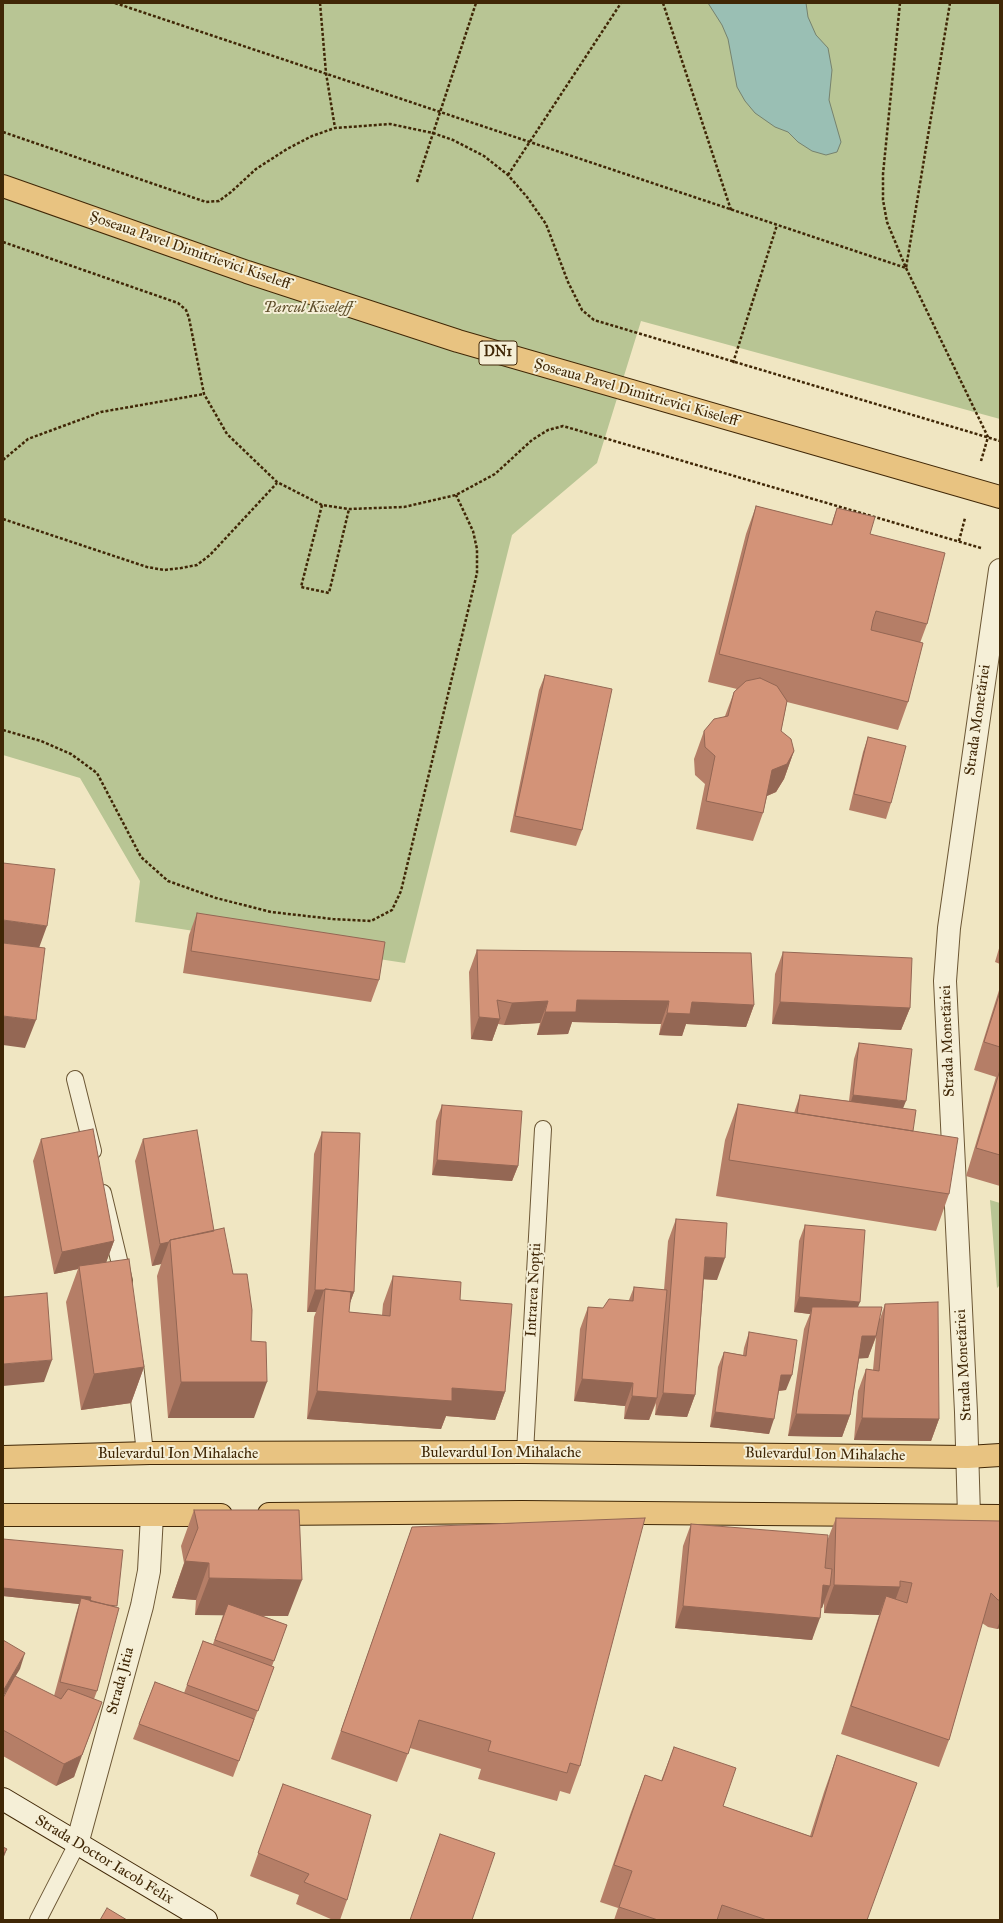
<!DOCTYPE html>
<html>
<head>
<meta charset="utf-8">
<style>
	body { margin:0 }
	#map { position:relative; width:1003px; height:1923px; overflow:hidden; background:#f0e6c2; font-family:"IM FELL Great Primer",serif }
	canvas { display:block }
	.frame { position:absolute; inset:0; border:4px solid #402706; pointer-events:none }
</style>
</head>
<body>
<div id="map">
<canvas width="1003" height="1923"></canvas>
<div class="frame"></div>
</div>
<script>
const c = document.querySelector('canvas').getContext('2d');
c.lineJoin = 'round';
function paint(path, color) { c.fillStyle = color; c.fill(path, 'evenodd'); }
const shape = rows => new Path2D(rows.map(r => 'M' + r).join(''));
function strokePath(path, color, width, dash) { c.strokeStyle = color; c.lineWidth = width; c.lineCap = dash ? 'butt' : 'round'; c.setLineDash(dash || []); c.stroke(path); }
function label(font, color, halo, rows, align = 'center') {
  c.font = font + ' "IM FELL Great Primer",serif'; c.lineWidth = 4; c.setLineDash([]); c.textBaseline = 'middle'; c.strokeStyle = halo; c.fillStyle = color; for (const [text, x, y, turn = 0] of rows) {
    c.save(); c.translate(x, y); c.rotate((+turn || 0) * Math.PI / 180); c.textAlign = isNaN(turn) ? turn : align; if (halo) c.strokeText(text, 0, 0); c.fillText(text, 0, 0); c.restore();
  }
}
paint(shape([
	[3,3,1000,3,1000,419,641,321,597,463,512,535,405,963,135,922,140,881,80,778,3,755],
	[990,1200,1000,1203,1000,1285,997,1288]
]), '#b8c594');
const water = shape([
	[708,3,806,3,808,17,816,35,828,48,832,70,829,100,841,142,837,152,826,155,812,151,798,142,788,132,775,127,755,113,745,101,737,87,728,39,722,25,708,3]
]);
paint(water, '#9abfb4');
strokePath(water, '#76826e', 1);
const lane = shape([
	[75,1079,93,1151],
	[103,1193,124,1281],
	[135,1364,145,1453],
	[525,1452,543,1129],
	[38,1920,77,1844]
]);
const street = shape([
	[969,1516,966,1412,945,981,949,928,1000,570],
	[77,1844,142,1606,149,1571,152,1515]
]);
const secondary = shape([
	[3,1799,206,1920]
]);
const primary = shape([
	[3,186,247,272,458,341,1000,497],
	[3,1457,150,1453,525,1452,968,1457,1000,1455],
	[269,1514,522,1512,1000,1516],
	[3,1515,221,1515]
]);
strokePath(lane, '#6c5735', 18);
strokePath(street, '#6c5735', 24);
strokePath(secondary, '#402706', 24);
strokePath(primary, '#402706', 24);
strokePath(shape([
	[115,3,906,268,950,3],
	[320,3,326,73,335,128],
	[663,3,731,210],
	[900,3,883,174,883,200,887,222,906,268,988,437,981,461],
	[3,132,206,202,219,201,231,192,256,169,287,149,312,136,335,128,390,124,433,133,453,140,484,156,508,175,527,197,546,224,568,282,582,310,594,320,1000,441],
	[508,175,621,3],
	[417,182,476,3],
	[3,242,178,303,186,310,189,318,204,394,227,434,277,482,322,505,349,509,404,507,456,495,495,474,532,440,548,430,563,426,981,548],
	[733,363,777,225],
	[3,460,28,439,101,412,204,394],
	[322,505,301,587,329,593,349,509],
	[3,519,147,567,164,570,181,568,197,565,210,555,277,483],
	[959,541,965,518],
	[3,730,41,741,71,754,97,773,141,857,168,881,216,898,271,912,333,919,371,921,392,910,401,891,477,573,477,549,473,531,456,495]
]), '#402706', 2.5, [3, 2]);
strokePath(lane, '#f5efd7', 16);
strokePath(street, '#f5efd7', 22);
strokePath(secondary, '#f5efd7', 22);
strokePath(primary, '#e8c381', 22);
paint(shape([
	[756,506,831,525,837,508,870,534,927,624,920,643,908,702,898,730,787,702,781,731,794,751,784,779,776,792,767,796,763,813,753,841,696,829,705,784,695,775,694,759,704,731,725,716,734,692,737,689,708,682,746,534],
	[545,675,582,830,576,846,510,832,539,690],
	[868,737,891,803,886,819,849,810,863,752],
	[197,913,379,980,371,1002,183,973,189,935],
	[1000,945,1000,964,995,962],
	[477,950,754,1005,746,1027,686,1024,682,1036,659,1035,661,1024,572,1022,568,1034,537,1035,540,1023,504,1025,498,1024,492,1041,471,1039,469,972],
	[783,952,910,1008,901,1030,772,1024,775,974],
	[1000,987,1000,1186,966,1176,996,1077,974,1070],
	[859,1043,903,1108,913,1131,949,1194,936,1231,716,1196,725,1140,738,1104,794,1113,800,1095,849,1101,854,1059],
	[442,1105,518,1166,512,1181,432,1175,436,1121],
	[322,1132,354,1292,349,1305,349,1312,382,1315,383,1304,393,1276,460,1300,505,1392,495,1420,446,1416,441,1429,307,1419,314,1317,316,1312,307,1312,314,1154],
	[41,1139,114,1241,106,1262,144,1367,131,1403,81,1410,66,1302,78,1269,54,1274,33,1161],
	[143,1139,214,1231,233,1274,251,1341,254,1418,168,1418,157,1276,161,1264,152,1266,135,1161],
	[676,1219,717,1280,704,1279,695,1395,687,1417,655,1415,656,1403,649,1420,624,1419,625,1406,574,1401,580,1329,588,1307,603,1308,629,1300,634,1287,664,1290,668,1241],
	[805,1225,858,1307,880,1319,885,1304,939,1419,931,1441,854,1440,858,1391,866,1369,873,1370,876,1337,868,1358,859,1358,850,1415,842,1437,788,1436,804,1329,810,1314,794,1312,799,1241],
	[749,1332,786,1390,779,1391,769,1434,710,1427,718,1367,724,1352,743,1355,744,1348],
	[194,1510,288,1616,263,1616,287,1625,272,1666,274,1667,233,1777,133,1739,155,1682,184,1693,203,1641,213,1644,223,1615,195,1615,196,1600,172,1598,184,1563,181,1546],
	[836,1518,1000,1521,1000,1628,997,1629,988,1627,982,1623,949,1740,939,1767,841,1734,879,1615,824,1613,824,1602,822,1608,821,1608,812,1640,675,1628,683,1546,691,1524,827,1541],
	[412,1527,580,1766,570,1794,560,1791,557,1801,478,1779,481,1769,410,1748,397,1782,331,1759],
	[3,1539,116,1607,97,1691,94,1699,74,1777,56,1786,3,1756,3,1698,54,1696,76,1614,79,1604,3,1596],
	[674,1747,723,1806,810,1836,824,1792,837,1755,867,1920,614,1920,618,1908,600,1902,631,1812,645,1775,661,1781],
	[283,1784,347,1900,340,1920,333,1920,296,1904,299,1895,250,1876]
]), '#b57e67');
paint(shape([
	[794,751,784,779,776,792,762,798,772,770],
	[3,920,47,926,39,948,3,943],
	[577,1000,669,1001,661,1024,572,1022,568,1034,537,1035,545,1012],
	[548,1001,540,1023,504,1025,512,1003],
	[692,1002,754,1005,746,1027,686,1024,682,1036,659,1035,667,1013],
	[780,1002,910,1008,901,1030,772,1024],
	[3,1016,36,1020,25,1048,3,1045],
	[479,1017,500,1019,492,1041,471,1039],
	[853,1095,906,1101,900,1116,848,1111],
	[437,1160,518,1166,512,1181,432,1175],
	[114,1241,106,1263,79,1266,78,1269,54,1274,62,1252],
	[169,1242,161,1264,152,1266,160,1244],
	[705,1257,725,1258,717,1280,697,1279],
	[315,1290,324,1290,316,1312,307,1312],
	[324,1290,354,1292,346,1314],
	[799,1297,860,1302,854,1317,812,1307,810,1314,794,1312],
	[862,1336,876,1336,868,1358,854,1359],
	[52,1360,44,1382,3,1386,3,1364],
	[144,1367,131,1403,81,1410,94,1374],
	[781,1375,792,1375,786,1390,775,1391],
	[582,1379,633,1383,625,1406,574,1401],
	[181,1382,267,1382,254,1418,168,1418],
	[452,1388,505,1392,495,1420,446,1416,441,1429,307,1419,317,1391],
	[663,1393,695,1395,687,1417,655,1415],
	[632,1396,657,1398,649,1420,624,1419],
	[715,1412,774,1419,769,1434,710,1427],
	[796,1414,850,1415,842,1437,788,1436],
	[862,1418,939,1419,931,1441,854,1440],
	[185,1561,209,1563,196,1600,172,1598],
	[209,1578,302,1580,288,1616,195,1615],
	[823,1585,830,1586,822,1608,815,1607],
	[834,1585,900,1587,890,1615,886,1596,879,1615,824,1613],
	[3,1588,91,1597,88,1605,81,1598,79,1604,3,1596],
	[683,1606,820,1618,812,1640,675,1628],
	[1000,1621,1000,1628,997,1629],
	[25,1653,20,1669,3,1697,3,1691],
	[102,1702,74,1777,56,1786,64,1764],
	[7,1849,3,1859,3,1855]
]), '#946754');
const building = shape([
	[756,506,832,525,837,508,875,517,870,534,945,553,927,624,876,611,873,620,871,630,923,643,908,702,719,654,756,506],
	[545,675,612,689,582,830,515,816,545,675],
	[760,678,777,686,787,701,781,731,791,739,794,751,787,764,772,770,763,813,706,801,715,756,705,747,704,731,714,719,728,716,734,692,746,681,760,678],
	[868,737,906,746,891,803,854,794,868,737],
	[3,863,55,869,47,926,3,920,3,863],
	[197,913,385,942,379,980,191,951,197,913],
	[3,943,45,948,36,1020,3,1016,3,943],
	[477,950,751,953,754,1005,692,1002,690,1014,667,1013,669,1001,577,1000,576,1012,545,1012,548,1001,512,1003,497,1000,500,1019,479,1017,477,950],
	[783,952,912,958,910,1008,780,1002,783,952],
	[1000,992,1000,1047,984,1042,1000,992],
	[859,1043,912,1049,906,1101,853,1095,859,1043],
	[1000,1070,1000,1155,976,1148,1000,1070],
	[800,1095,916,1110,913,1131,797,1113,800,1095],
	[738,1104,958,1138,949,1194,729,1160,738,1104],
	[442,1105,522,1111,518,1166,437,1160,442,1105],
	[93,1129,114,1241,62,1252,41,1139,93,1129],
	[197,1130,214,1231,170,1240,169,1242,160,1244,143,1139,197,1130],
	[322,1132,360,1133,354,1292,325,1289,324,1290,315,1290,322,1132],
	[676,1219,727,1223,725,1258,705,1257,695,1395,663,1393,676,1219],
	[805,1225,865,1230,860,1302,799,1297,805,1225],
	[224,1228,233,1274,247,1274,252,1310,251,1341,266,1342,267,1382,181,1382,170,1240,224,1228],
	[129,1259,144,1367,94,1374,79,1266,129,1259],
	[393,1276,461,1282,460,1300,512,1304,505,1392,452,1388,452,1401,317,1391,325,1289,351,1292,349,1312,390,1316,393,1276],
	[634,1287,667,1290,657,1398,632,1396,633,1383,582,1379,588,1307,603,1308,609,1299,633,1301,634,1287],
	[47,1293,52,1360,3,1364,3,1297,47,1293],
	[938,1302,939,1419,862,1418,866,1369,879,1371,885,1304,938,1302],
	[812,1307,882,1307,876,1336,862,1336,850,1415,796,1414,812,1307],
	[749,1332,797,1340,792,1375,781,1375,774,1419,715,1412,724,1352,746,1356,749,1332],
	[194,1510,299,1510,302,1580,209,1578,209,1563,185,1561,198,1528,194,1510],
	[645,1518,580,1766,570,1763,567,1773,488,1751,491,1741,419,1720,408,1754,341,1731,412,1527,645,1518],
	[836,1518,1000,1521,1000,1600,998,1600,991,1593,949,1740,851,1706,886,1596,907,1603,912,1583,900,1581,900,1587,834,1585,836,1518],
	[691,1524,828,1535,825,1568,832,1569,830,1586,823,1585,820,1618,683,1606,691,1524],
	[3,1539,123,1550,117,1606,108,1605,90,1601,91,1597,3,1588,3,1539],
	[81,1598,119,1608,97,1691,60,1682,81,1598],
	[228,1604,287,1625,274,1661,215,1640,228,1604],
	[3,1640,25,1653,3,1691,3,1640],
	[203,1641,274,1667,258,1711,187,1685,203,1641],
	[15,1676,61,1699,68,1689,102,1702,82,1755,64,1764,3,1730,3,1698,15,1676],
	[155,1682,254,1719,239,1761,139,1724,155,1682],
	[674,1747,736,1768,723,1806,812,1837,837,1755,917,1783,867,1920,767,1920,722,1905,717,1920,658,1920,619,1907,632,1871,614,1865,645,1775,662,1781,674,1747],
	[283,1784,371,1815,347,1900,304,1882,309,1874,258,1853,283,1784],
	[440,1834,495,1853,472,1920,410,1920,440,1834],
	[3,1847,7,1849,3,1855,3,1847],
	[107,1908,127,1920,100,1920,107,1908]
]);
paint(building, '#d39378');
strokePath(building, '#946754', 1);
for (const [x, y, w] of [
	[498,353,38]
]) { const box = new Path2D(); box.roundRect(x - w / 2, y - 12, w, 24, 3); c.fillStyle = '#f5efd7'; c.fill(box); strokePath(box, '#402706', 1); }
label('bold 14px', '#402706', null, [
	["DN1",498,353]
]);
label('15px', '#402706', '#f5efd7', [
	["Șoseaua Pavel Dimitrievici Kiseleff",190,251,19],
	["Șoseaua Pavel Dimitrievici Kiseleff",636,393,16],
	["Strada Monetăriei",978,720,-82],
	["Strada Monetăriei",948,1041,-92],
	["Intrarea Nopții",534,1290,-87],
	["Strada Monetăriei",964,1365,-93],
	["Bulevardul Ion Mihalache",501,1453],
	["Bulevardul Ion Mihalache",178,1454],
	["Bulevardul Ion Mihalache",825,1455,1],
	["Strada Jitia",121,1681,-75],
	["Strada Doctor Iacob Felix",104,1860,31]
]);
label('italic 15px', '#5e4e2a', '#f5efd7', [
	["Parcul Kiseleff",308,308]
]);
</script>
</body>
</html>
